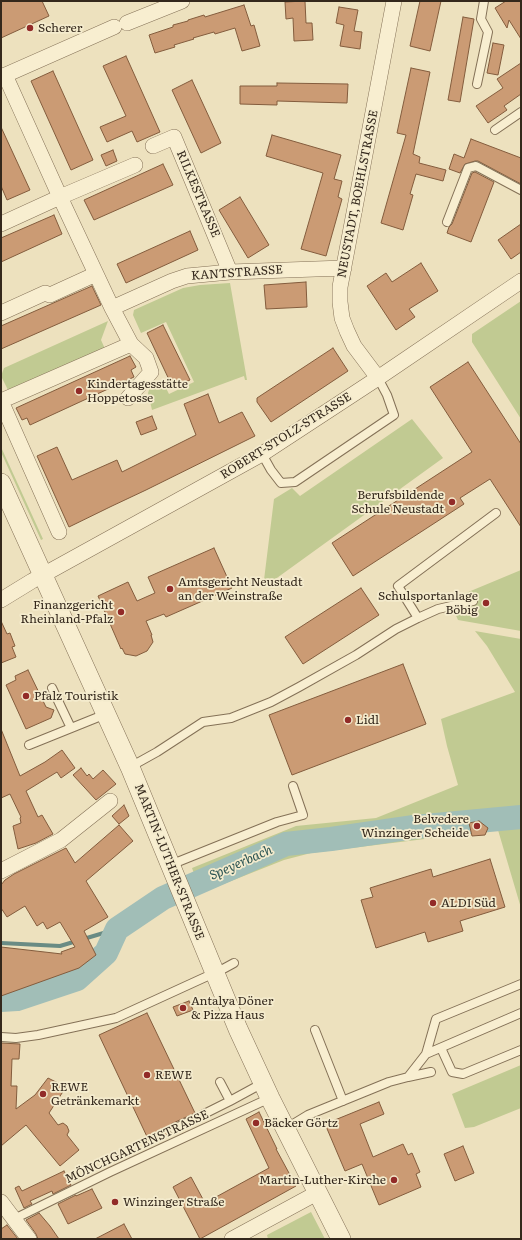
<!DOCTYPE html>
<html>
<head>
<meta charset="utf-8">
<style>
	body { margin:0 }
	#map { position:relative; width:522px; height:1240px; overflow:hidden; background:#ede1be; font-family:Literata,serif }
	canvas { display:block }
	.frame { position:absolute; inset:0; border:2px solid #34281c; pointer-events:none }
</style>
</head>
<body>
<div id="map">
<canvas width="522" height="1240"></canvas>
<div class="frame"></div>
</div>
<script>
const c = document.querySelector('canvas').getContext('2d');
c.lineJoin = 'round';
function paint(path, color) { c.fillStyle = color; c.fill(path, 'evenodd'); }
const shape = rows => new Path2D(rows.map(r => 'M' + r).join(''));
function strokePath(path, color, width, dash) { c.strokeStyle = color; c.lineWidth = width; c.lineCap = dash ? 'butt' : 'round'; c.setLineDash(dash || []); c.stroke(path); }
function label(font, color, halo, rows, align = 'center') {
  c.font = font + ' Literata,serif'; c.lineWidth = 3.5; c.setLineDash([]); c.textBaseline = 'middle'; c.strokeStyle = halo; c.fillStyle = color; for (const [text, x, y, turn = 0] of rows) {
    c.save(); c.translate(x, y); c.rotate((+turn || 0) * Math.PI / 180); c.textAlign = isNaN(turn) ? turn : align; if (halo) c.strokeText(text, 0, 0); c.fillText(text, 0, 0); c.restore();
  }
}
paint(shape([
	[230,283,247,380,245,380,244,376,152,410,148,393,149,390,154,383,162,380,169,394,194,382,166,322,141,333,133,315,134,310,183,288,200,285],
	[521,301,521,419,472,342,472,334],
	[108,321,101,340,106,351,9,392,1,376,4,368],
	[412,419,443,458,263,588,274,499,292,488,300,496],
	[1,447,43,539,41,540,1,452],
	[521,570,521,631,458,620,449,600],
	[475,631,521,639,521,908,498,830,311,853,284,860,201,893,192,868,296,826,376,818,458,785,447,746,441,719,515,692,487,646],
	[521,1065,521,1108,474,1127,465,1128,452,1094],
	[311,1212,325,1239,268,1239,267,1235]
]), '#c1ca92');
strokePath(shape([
	[1,943,60,946,117,929]
]), '#698b84', 4);
strokePath(shape([
	[1,1000,17,999,77,979,106,953,117,929,163,898,286,844,331,839,414,827,521,817]
]), '#a1beb7', 24);
const building = shape([
	[1,1,42,1,49,16,1,38,1,1],
	[305,1,306,23,312,23,313,40,294,41,293,18,286,19,285,2,305,1],
	[420,1,441,1,430,51,410,46,420,1],
	[506,1,521,1,521,39,509,20,507,28,495,8,506,1],
	[244,5,251,26,254,25,260,46,242,51,235,28,215,34,214,32,193,38,194,39,174,45,175,47,155,53,149,35,173,27,173,25,188,21,188,20,204,15,205,17,244,5],
	[339,7,358,10,354,31,362,32,360,49,340,46,344,25,336,23,339,7],
	[463,17,474,19,460,102,448,100,463,17],
	[493,43,504,45,498,75,487,73,493,43],
	[126,56,160,132,137,142,132,131,107,142,100,127,126,116,103,66,126,56],
	[521,63,521,94,504,106,507,110,488,123,476,106,503,88,497,79,521,63],
	[411,68,430,72,413,154,420,157,419,163,446,170,443,181,416,174,410,194,413,195,403,230,381,223,406,135,397,133,411,68],
	[53,71,93,160,71,170,31,81,53,71],
	[192,80,221,143,201,153,172,90,192,80],
	[277,83,348,84,347,103,277,101,277,105,240,104,240,86,277,86,277,83],
	[1,127,30,190,7,200,1,186,1,127],
	[272,135,341,155,334,179,342,181,338,197,342,199,326,256,301,249,323,173,266,156,272,135],
	[471,139,521,158,521,184,478,161,475,161,465,164,460,173,449,169,454,154,464,158,471,139],
	[113,150,117,161,106,166,101,155,113,150],
	[163,164,173,185,94,220,84,200,163,164],
	[475,172,494,182,471,242,447,233,449,227,452,224,472,173,475,172],
	[240,197,269,245,248,258,219,210,240,197],
	[54,215,62,234,1,262,1,238,54,215],
	[521,224,521,252,511,259,498,240,521,224],
	[190,231,198,250,126,283,117,264,190,231],
	[421,263,438,291,409,309,415,317,396,330,367,286,386,273,392,282,421,263],
	[306,282,307,307,266,309,264,285,306,282],
	[92,286,101,305,1,349,1,326,92,286],
	[163,325,190,380,173,388,147,333,163,325],
	[333,348,348,371,271,422,257,402,257,398,333,348],
	[130,356,136,367,131,370,134,377,30,425,27,418,22,420,16,408,130,356],
	[468,362,521,444,521,527,490,479,460,498,464,504,353,576,332,543,472,452,430,387,468,362],
	[208,394,219,423,242,412,255,436,146,490,112,506,69,527,37,456,57,447,72,480,117,460,122,472,196,435,184,404,208,394],
	[152,416,157,429,141,435,136,422,152,416],
	[214,548,232,588,166,617,164,614,146,621,152,635,151,635,153,642,147,651,136,656,125,654,122,648,121,649,98,596,128,582,137,601,155,593,148,577,214,548],
	[361,588,379,615,303,664,285,637,361,588],
	[1,621,7,634,10,633,15,646,12,647,16,657,1,663,1,621],
	[403,664,426,724,292,775,269,715,403,664],
	[28,670,46,707,54,710,51,718,26,729,6,685,16,680,15,676,28,670],
	[1,729,20,776,45,762,62,750,75,768,61,778,57,772,26,791,38,817,42,815,53,834,36,843,18,849,13,826,21,823,20,818,21,817,10,794,1,798,1,729],
	[81,768,87,776,89,774,93,779,103,770,116,784,96,800,73,775,81,768],
	[124,805,129,816,119,824,112,816,124,805],
	[479,821,488,828,485,835,472,836,469,823,479,821],
	[119,825,133,841,86,881,108,917,84,931,96,955,79,968,1,996,1,947,62,954,61,952,75,947,60,922,47,929,43,922,37,926,25,906,7,917,1,908,1,885,5,880,14,874,66,848,75,863,119,825],
	[490,859,505,907,460,921,463,931,428,942,425,932,376,948,361,900,373,897,370,888,431,869,433,877,490,859],
	[189,1001,193,1010,177,1016,173,1007,189,1001],
	[147,1013,195,1113,171,1124,169,1128,171,1133,150,1143,99,1035,147,1013],
	[1,1043,20,1044,19,1059,12,1059,11,1086,17,1086,16,1109,35,1095,48,1078,66,1087,49,1113,58,1125,63,1123,67,1126,69,1131,67,1135,79,1150,60,1166,26,1125,1,1146,1,1043],
	[379,1102,384,1114,360,1124,373,1157,403,1144,408,1155,412,1153,420,1172,416,1174,421,1187,379,1205,362,1164,345,1171,325,1124,379,1102],
	[259,1112,277,1149,276,1149,296,1186,200,1239,173,1187,191,1177,205,1203,269,1168,246,1119,259,1112],
	[463,1146,474,1173,455,1181,444,1154,463,1146],
	[64,1171,71,1185,53,1194,52,1191,30,1201,32,1204,24,1208,15,1188,19,1186,22,1191,64,1171],
	[92,1189,102,1208,68,1224,58,1204,76,1195,76,1196,92,1189],
	[39,1213,50,1226,59,1239,38,1239,36,1234,26,1220,39,1213],
	[124,1224,132,1239,95,1239,124,1224],
	[7,1225,18,1239,1,1239,1,1229,7,1225]
]);
paint(building, '#cb9b74');
strokePath(building, '#835c3d', 1);
const service = shape([
	[477,84,488,32,481,19,484,1],
	[495,130,521,112],
	[447,222,468,168,476,166,521,190],
	[262,454,271,470,281,483,295,482,394,415,387,395,378,378],
	[418,618,398,586,496,513],
	[52,688,71,728],
	[29,745,106,714],
	[130,767,157,752,203,722,231,718,271,702,299,687,356,655,396,629,418,618,438,609,473,601],
	[170,865,277,822,303,815,293,786],
	[315,1030,343,1101],
	[1,1037,16,1038,38,1035,116,1018,223,969,234,963],
	[441,1048,452,1072,463,1074,521,1050],
	[426,1054,521,1013],
	[408,1077,431,1072],
	[220,1082,230,1101],
	[174,1129,230,1101,263,1083],
	[285,1129,308,1115,389,1082,408,1077,426,1054,436,1019,521,984],
	[14,1219,110,1172,270,1098]
]);
const minor = shape([
	[127,23,182,1],
	[5,75,60,197,112,308,131,344,146,358,151,372,128,398],
	[1,77,114,27],
	[153,146,174,137,230,272],
	[1,224,60,197,135,165],
	[112,308,172,281,187,276,230,272,344,268],
	[1,313,45,293,50,295,96,274],
	[378,378,354,346,347,331,342,318,340,302,340,287,394,1],
	[1,401,59,532],
	[1,401,131,344],
	[1,600,32,581,262,454,378,378,521,281],
	[1,871,61,840,110,801],
	[1,1202,29,1239],
	[232,1239,317,1193]
]);
const tertiary = shape([
	[1,483,130,767,238,1029,270,1098,341,1239]
]);
strokePath(service, '#847157', 10);
strokePath(minor, '#847157', 16);
strokePath(tertiary, '#847157', 20);
strokePath(service, '#f8eed0', 8);
strokePath(minor, '#f8eed0', 15);
strokePath(tertiary, '#f8eed0', 19);
for (const [x, y, r, color] of [
	[30,28,4,"#922b28"],
	[79,391,4,"#922b28"],
	[452,502,4,"#922b28"],
	[170,589,4,"#922b28"],
	[486,603,4,"#922b28"],
	[121,612,4,"#922b28"],
	[26,696,4,"#922b28"],
	[348,720,4,"#922b28"],
	[477,826,4,"#922b28"],
	[433,903,4,"#922b28"],
	[183,1008,4,"#922b28"],
	[147,1075,4,"#922b28"],
	[43,1094,4,"#922b28"],
	[256,1123,4,"#922b28"],
	[394,1180,4,"#922b28"],
	[115,1202,4,"#922b28"]
]) { const dot = new Path2D(); dot.arc(x, y, r, 0, 2 * Math.PI); c.fillStyle = color; c.fill(dot); strokePath(dot, '#f4ebcd', 1.5); }
label('12px', '#34281c', '#f4ebcd', [
	["Scherer",38,28],
	["Kindertagesstätte",87,384],
	["Hoppetosse",87,398],
	["Berufsbildende",444,495,"right"],
	["Schule Neustadt",444,509,"right"],
	["Amtsgericht Neustadt",178,582],
	["an der Weinstraße",178,596],
	["Schulsportanlage",478,596,"right"],
	["Böbig",478,610,"right"],
	["Finanzgericht",113,605,"right"],
	["Rheinland-Pfalz",113,619,"right"],
	["Pfalz Touristik",34,696],
	["Lidl",356,720],
	["Belvedere",469,819,"right"],
	["Winzinger Scheide",469,833,"right"],
	["ALDI Süd",441,903],
	["Antalya Döner",191,1001],
	["& Pizza Haus",191,1015],
	["REWE",155,1075],
	["REWE",51,1087],
	["Getränkemarkt",51,1101],
	["Bäcker Görtz",264,1123],
	["Martin-Luther-Kirche",386,1180,"right"],
	["Winzinger Straße",123,1202]
], 'left');
label('12px', '#34281c', '#f4ebcd', [
	["RILKESTRASSE",198,194,67],
	["NEUSTADT, BOEHLSTRASSE",358,194,-79],
	["KANTSTRASSE",237,273,-4],
	["ROBERT-STOLZ-STRASSE",286,436,-32],
	["MARTIN-LUTHER-STRASSE",169,862,68],
	["MÖNCHGARTENSTRASSE",137,1147,-25]
]);
label('italic 13px', '#2b5453', '#f4ebcd', [
	["Speyerbach",241,863,-24]
]);
</script>
</body>
</html>
